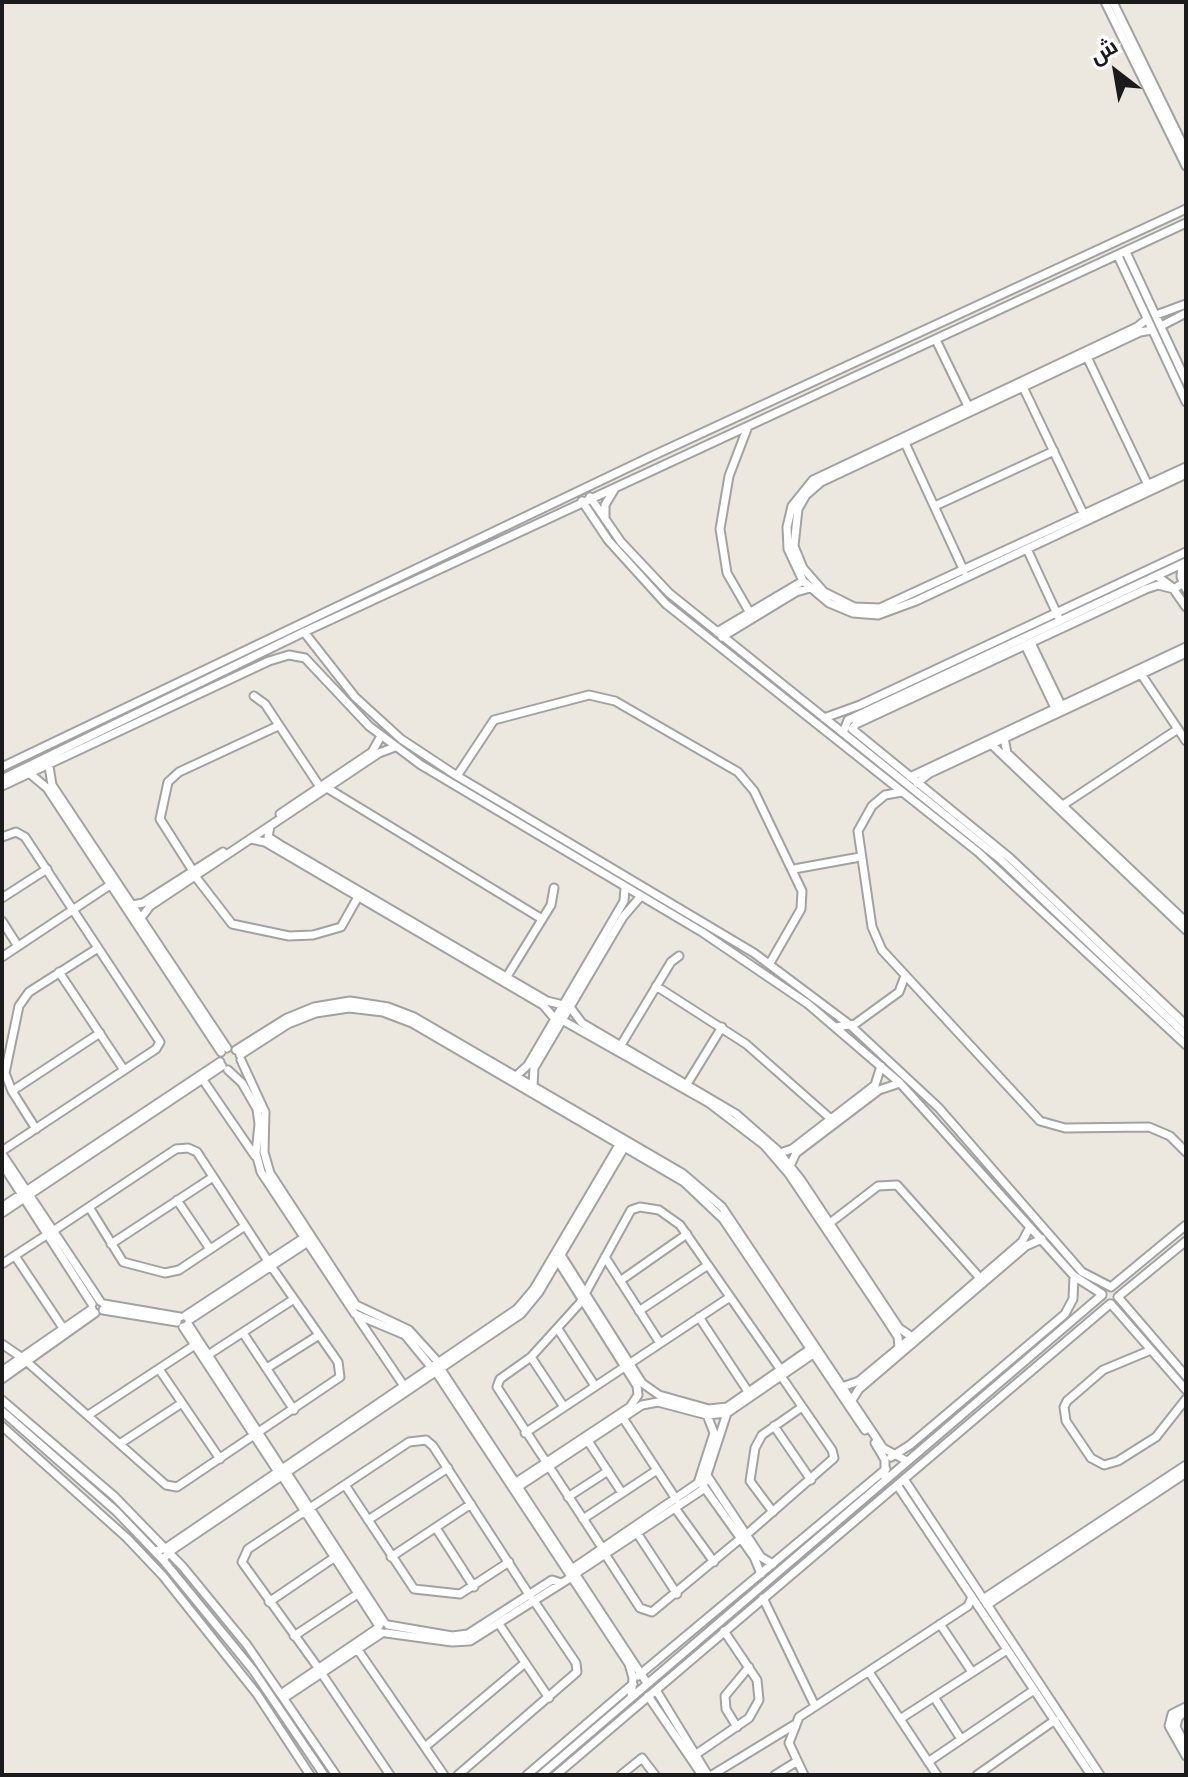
<!DOCTYPE html>
<html>
<head>
<meta charset="utf-8">
<style>
	body { margin:0 }
	#map { position:relative; width:1188px; height:1777px; overflow:hidden; background:#ece8e0; font-family:"DM Sans",Cairo,sans-serif }
	canvas { display:block }
	.frame { position:absolute; inset:0; border:4px solid #1b1b1b; pointer-events:none }
	.north { position:absolute; left:1076px; top:32px; width:80px; height:80px; -webkit-text-stroke:6px #fff; paint-order:stroke; rotate:329deg; font-size:22px; font-weight:700; line-height:32px; text-align:center; color:#1b1b1b }
	.north::after { content:''; display:block; margin:auto; width:28px; height:36px; background:#1b1b1b; clip-path:polygon(50% 0,100% 100%,50% 72%,0 100%) }
</style>
</head>
<body>
<div id="map">
<canvas width="1188" height="1777"></canvas>
<div class="frame"></div>
<div class="north">ش</div>
</div>
<script>
const c = document.querySelector('canvas').getContext('2d');
c.lineJoin = 'round';
const shape = rows => new Path2D(rows.map(r => 'M' + r).join(''));
function strokePath(path, color, width, dash) { c.strokeStyle = color; c.lineWidth = width; c.lineCap = dash ? 'butt' : 'round'; c.setLineDash(dash || []); c.stroke(path); }
const minor = shape([
	[1105,2,1186,166],
	[1113,2,1186,151],
	[1126,252,1186,381],
	[1118,256,1186,402],
	[1156,315,1186,304],
	[1147,319,1137,327,813,480,792,506,787,527,788,549,803,581,829,603,853,613,878,615,916,601,1186,474],
	[1161,326,1186,313],
	[1152,330,1140,332,821,482,806,495,798,509,794,546,803,568,824,592,854,607,880,608,1186,467],
	[936,340,968,406],
	[1087,357,1148,485],
	[1023,387,1084,515],
	[747,429,729,476,720,529,727,573,750,613],
	[905,443,964,571],
	[590,497,621,542,669,593,1000,859,1186,1035],
	[582,501,608,540,666,604,978,852,1186,1045],
	[935,506,1054,451],
	[605,519,605,505,614,490],
	[1027,549,1058,616],
	[1182,564,1181,577,1186,589],
	[1157,576,1172,587,1186,607],
	[1183,583,1174,589,1158,585,1146,589,856,724,852,729,1010,858,1186,1025],
	[304,632,355,697,401,739,457,776,754,953,850,1025,939,1108,1082,1272,1111,1287],
	[717,632,803,581],
	[722,637,796,592,810,588],
	[1031,643,1061,705],
	[1025,645,1055,708],
	[1141,674,1186,741],
	[254,696,265,704,320,787],
	[824,718,860,705,1186,552],
	[843,733,848,720,1186,562],
	[1004,738,1007,753,1186,922],
	[991,744,1186,930],
	[48,760,52,785,227,1048],
	[2,767,650,457,1186,209],
	[28,772,47,788,221,1052],
	[457,776,494,720,589,695,615,701,738,772,754,791,802,891,801,909,770,963],
	[910,777,1186,647],
	[2,779,304,632,1186,223],
	[917,783,930,773,1186,653],
	[2,786,269,661,289,655,305,658,369,726,421,765,702,932,808,1004,900,1083,1074,1276,1102,1294],
	[327,788,542,919],
	[902,792,885,795,872,806,858,831,872,927,882,950,1040,1121,1065,1128,1149,1127,1170,1136,1186,1152],
	[1063,805,1178,729],
	[280,814,372,752,381,736],
	[270,826,268,837,279,844,547,1001,563,1005],
	[2,837,16,832,25,837,160,1042,156,1049,2,1151],
	[251,839,265,842,543,1005,555,1019],
	[794,869,860,857],
	[193,871,160,819,168,782,179,772,278,726],
	[195,876,232,924,289,936,313,935,341,927,358,897],
	[2,898,47,869],
	[133,905,143,903,223,852],
	[141,918,150,906,379,753,395,747],
	[2,921,16,943],
	[2,957,110,885],
	[59,972,124,1070],
	[506,978,551,905,554,888],
	[656,986,746,1044,831,1119],
	[570,1007,582,1023,736,1114,777,1150,801,1180,899,1328,912,1337],
	[562,1020,709,1103,764,1145,789,1174,885,1317,898,1337,899,1348],
	[836,1027,855,1024,899,992,905,976],
	[621,1045,671,962,679,956],
	[236,1050,287,1018,314,1007,350,1001,388,1007,414,1017,682,1173,722,1207,883,1448,907,1461],
	[240,1055,288,1024,316,1013,349,1008,383,1012,412,1023,684,1182,723,1219,865,1430],
	[241,1060,265,1112,264,1152,270,1173,356,1305,409,1330,439,1363],
	[228,1070,242,1083,257,1109,259,1124,256,1153,261,1172,355,1314,405,1335,432,1368],
	[516,1076,528,1065,617,913,624,901,625,887],
	[203,1080,255,1156],
	[687,1084,722,1027],
	[533,1086,534,1068,623,917,641,896],
	[12,1091,100,1033],
	[36,1129,12,1091,5,1073,19,1006,29,992,98,948],
	[780,1153,792,1149,875,1085,881,1066],
	[2,1154,100,1301],
	[2,1164,92,1304],
	[790,1166,796,1153,879,1090,900,1083],
	[177,1200,210,1249],
	[2,1207,220,1062],
	[89,1207,123,1262,165,1273,179,1270,245,1226],
	[2,1213,222,1066],
	[830,1223,878,1186,897,1185,980,1278],
	[53,1231,176,1149,188,1148,197,1152,268,1261],
	[111,1244,213,1177],
	[561,1255,642,1383,659,1395,709,1409,727,1407,810,1349],
	[15,1256,63,1328],
	[605,1257,660,1343],
	[2,1264,48,1234],
	[620,1281,687,1234],
	[1111,1287,1186,1225],
	[1119,1296,1186,1241],
	[1118,1297,1186,1376],
	[104,1304,180,1317],
	[1111,1304,1186,1390],
	[103,1310,177,1322],
	[639,1311,708,1265],
	[185,1316,305,1237],
	[699,1317,749,1393],
	[358,1318,404,1386],
	[189,1320,308,1242],
	[188,1324,282,1469],
	[183,1327,278,1472],
	[558,1329,595,1386],
	[243,1333,294,1410],
	[2,1344,21,1357],
	[1151,1350,1103,1370,1067,1401,1064,1407,1066,1421,1091,1458,1104,1465,1118,1461,1156,1437,1186,1399],
	[208,1355,294,1299],
	[531,1357,564,1407],
	[26,1361,166,1485,177,1487,340,1377,338,1362,271,1266],
	[267,1368,319,1335],
	[159,1369,220,1459],
	[2,1371,92,1309],
	[442,1371,647,1683],
	[436,1372,629,1664,633,1678,631,1698],
	[2,1379,95,1313],
	[842,1387,859,1381,912,1337,1022,1242,1030,1227],
	[2,1400,115,1497,183,1567,247,1645,336,1775],
	[852,1400,859,1389,1026,1246,1042,1239],
	[2,1411,116,1511,163,1560,253,1670,324,1775],
	[90,1414,195,1345],
	[623,1418,676,1499],
	[2,1426,127,1538,163,1576,257,1694,310,1775],
	[774,1426,811,1480],
	[525,1433,730,1297],
	[588,1441,622,1493],
	[121,1443,182,1403],
	[875,1443,885,1460,885,1480],
	[891,1457,910,1445,1065,1314,1073,1299,1074,1276],
	[287,1473,384,1622],
	[282,1476,379,1626],
	[708,1477,761,1557,773,1564],
	[904,1479,1100,1775],
	[515,1483,630,1407,638,1395,637,1386,558,1261],
	[345,1485,414,1589,460,1594,509,1562],
	[897,1485,1091,1775],
	[518,1487,642,1405,658,1402,707,1415,727,1413,813,1354],
	[704,1487,754,1557,761,1574],
	[568,1497,608,1471],
	[310,1508,409,1442,426,1440,433,1446,530,1596],
	[675,1508,714,1562],
	[305,1511,248,1549,242,1562,319,1669],
	[773,1512,750,1481,755,1448,762,1435,802,1407],
	[583,1519,657,1470],
	[368,1520,448,1468],
	[436,1528,474,1587],
	[637,1533,677,1594],
	[746,1535,834,1458,832,1450,781,1376],
	[603,1549,497,1387,500,1379,531,1357,580,1303,631,1210,640,1207,659,1210,680,1225,781,1370],
	[155,1551,166,1548,517,1309,534,1289,619,1145],
	[605,1554,640,1608,652,1612,740,1539],
	[391,1557,471,1504],
	[163,1560,169,1552,521,1314,539,1292,624,1148],
	[572,1569,698,1483,714,1433,707,1415],
	[575,1574,702,1490,727,1413],
	[763,1598,815,1706],
	[983,1599,1186,1465],
	[269,1602,335,1557],
	[987,1605,1186,1473],
	[499,1624,549,1698],
	[940,1624,972,1672],
	[388,1625,452,1636,468,1634,552,1580,561,1583],
	[386,1633,452,1642,470,1641,570,1578],
	[294,1636,359,1593],
	[358,1650,444,1775],
	[869,1672,937,1775],
	[322,1674,390,1775],
	[638,1676,886,1469],
	[656,1690,708,1775],
	[281,1694,378,1628],
	[648,1696,702,1775],
	[934,1697,961,1739],
	[284,1698,382,1633],
	[1186,1707,1172,1714,1169,1726,1186,1756],
	[1186,1710,1178,1718,1176,1727,1186,1746],
	[900,1719,1007,1650],
	[737,1727,726,1709,725,1696,749,1667],
	[425,1747,525,1663],
	[695,1755,749,1718,759,1700,757,1680,724,1631],
	[928,1762,1034,1690],
	[458,1775,577,1672,576,1663,534,1601],
	[527,1775,633,1684],
	[541,1775,1102,1295],
	[556,1775,1110,1304],
	[621,1775,642,1758,655,1775],
	[712,1775,794,1725],
	[775,1775,796,1762],
	[804,1775,789,1743,799,1717,968,1606,972,1597],
	[977,1775,1055,1720]
]);
strokePath(minor, '#a2a2a2', 11);
strokePath(minor, '#fff', 7);
</script>
</body>
</html>
